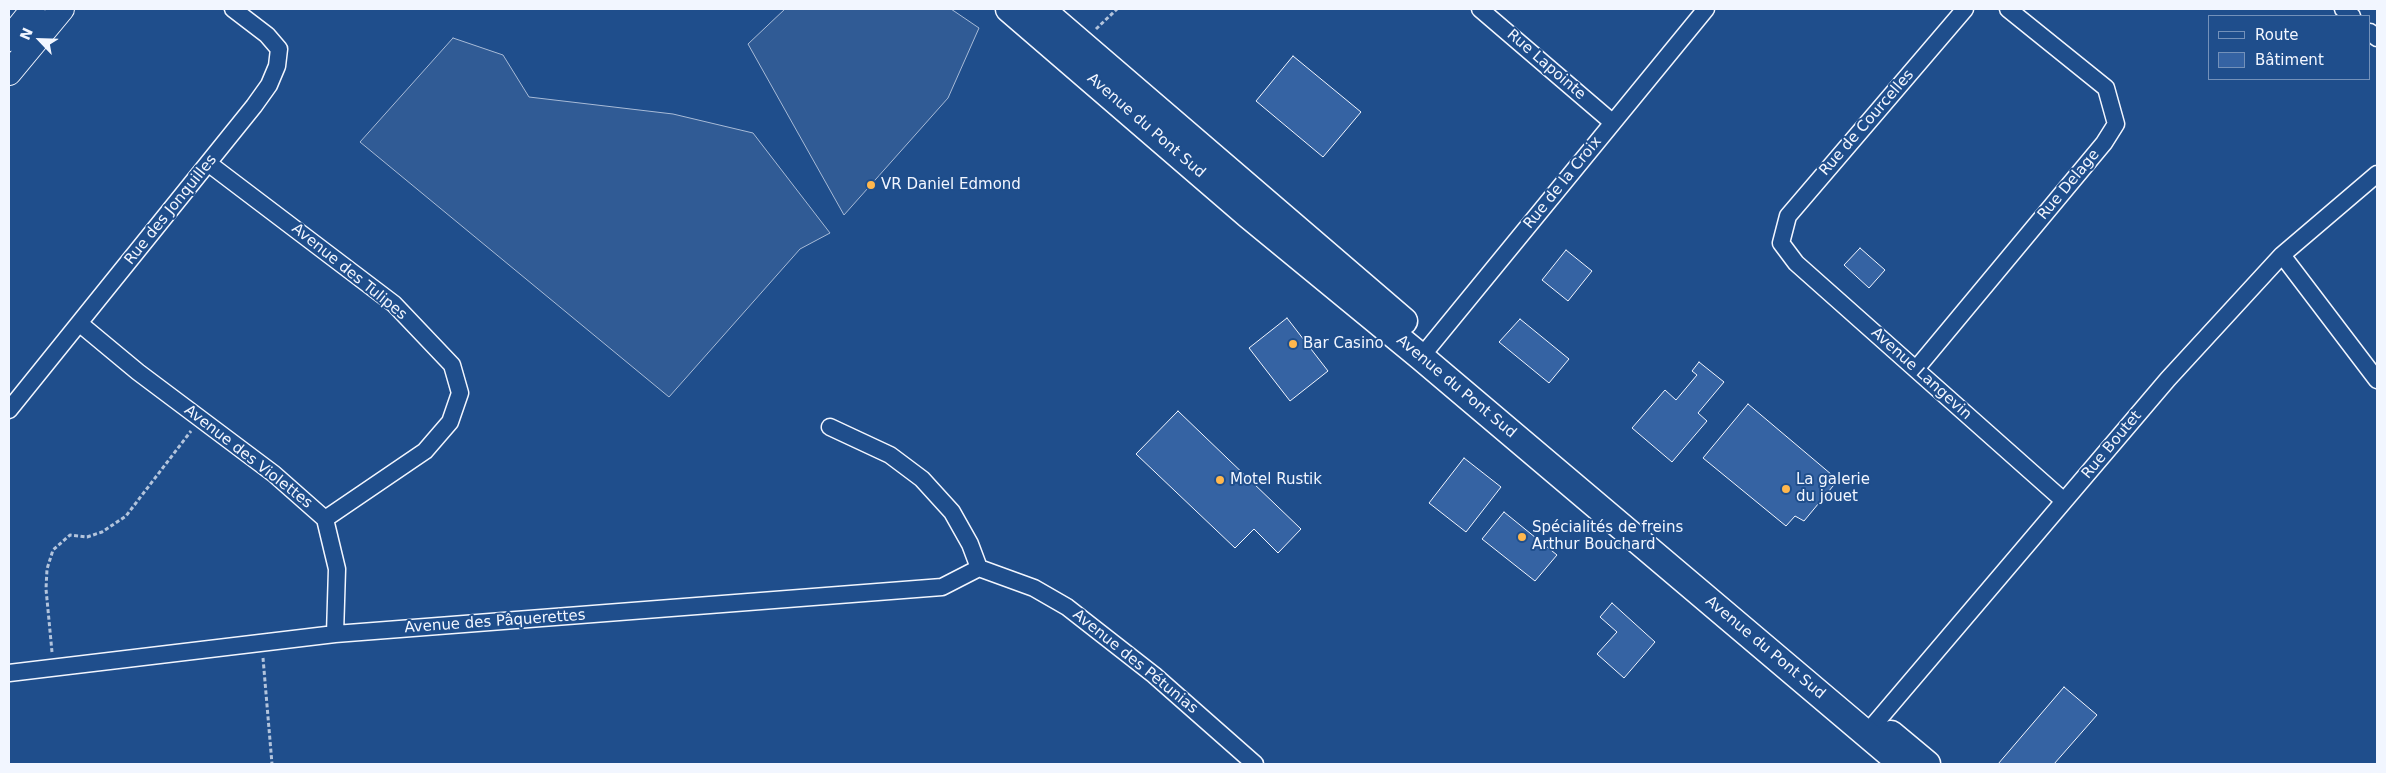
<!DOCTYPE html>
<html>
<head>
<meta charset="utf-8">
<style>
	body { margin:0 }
	#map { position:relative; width:2386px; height:773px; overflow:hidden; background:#1f4e8c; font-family:"DejaVu Sans",sans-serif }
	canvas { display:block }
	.frame { position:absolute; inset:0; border:10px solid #f2f6ff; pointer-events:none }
	.legend { position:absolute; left:2208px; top:15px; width:162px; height:65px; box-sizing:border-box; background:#1f4e8c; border:1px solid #7391ba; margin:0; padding:6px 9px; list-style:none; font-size:15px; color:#f2f6ff }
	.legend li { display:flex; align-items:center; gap:10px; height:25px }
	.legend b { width:25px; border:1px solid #7391ba }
	.north { position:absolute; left:15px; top:15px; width:50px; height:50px; -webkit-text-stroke:4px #1f4e8c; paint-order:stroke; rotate:294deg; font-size:14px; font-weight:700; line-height:20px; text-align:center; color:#f2f6ff }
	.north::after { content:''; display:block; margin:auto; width:18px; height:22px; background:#f2f6ff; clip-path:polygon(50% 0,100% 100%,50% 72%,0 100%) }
</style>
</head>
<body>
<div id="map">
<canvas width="2386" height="773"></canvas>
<div class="frame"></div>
<ul class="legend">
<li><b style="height:6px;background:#1f4e8c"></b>Route</li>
<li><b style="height:14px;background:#3563a3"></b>Bâtiment</li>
</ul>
<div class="north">N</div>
</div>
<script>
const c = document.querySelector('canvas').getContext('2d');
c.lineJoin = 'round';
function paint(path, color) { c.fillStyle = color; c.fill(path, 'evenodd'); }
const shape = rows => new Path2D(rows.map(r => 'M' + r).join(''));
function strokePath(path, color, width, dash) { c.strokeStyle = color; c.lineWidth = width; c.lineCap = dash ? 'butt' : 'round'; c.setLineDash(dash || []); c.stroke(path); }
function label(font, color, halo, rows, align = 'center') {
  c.font = font + ' "DejaVu Sans",sans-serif'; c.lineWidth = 4; c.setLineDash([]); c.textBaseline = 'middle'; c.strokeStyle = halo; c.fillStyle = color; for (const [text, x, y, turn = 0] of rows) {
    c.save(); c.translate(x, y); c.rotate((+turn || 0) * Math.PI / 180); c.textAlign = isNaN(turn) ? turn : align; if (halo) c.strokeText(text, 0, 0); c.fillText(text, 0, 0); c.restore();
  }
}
const built = shape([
	[785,9,951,9,979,28,948,98,844,215,748,44,785,9],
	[453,38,503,55,529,97,673,114,753,133,830,233,800,249,669,397,360,142,453,38]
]);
paint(built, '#305b95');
strokePath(built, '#a8bbd7', 1);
const building = shape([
	[1293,56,1361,112,1323,157,1256,101,1293,56],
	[1860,248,1885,270,1869,288,1844,265,1860,248],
	[1566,250,1592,271,1568,301,1542,280,1566,250],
	[1287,318,1328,371,1290,401,1249,348,1287,318],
	[1520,319,1569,359,1549,383,1499,342,1520,319],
	[1699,362,1724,382,1698,413,1707,421,1672,462,1632,428,1665,390,1676,400,1697,375,1692,371,1699,362],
	[1748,404,1838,480,1804,521,1795,516,1786,526,1703,458,1748,404],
	[1178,411,1301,529,1278,553,1254,529,1235,548,1136,454,1178,411],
	[1464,458,1501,487,1466,532,1429,503,1464,458],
	[1504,512,1557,555,1535,581,1482,539,1504,512],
	[1612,603,1655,642,1624,678,1597,654,1617,632,1600,617,1612,603],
	[2064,687,2097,715,2054,764,1998,764,2064,687]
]);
paint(building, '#3563a3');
strokePath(building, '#f2f6ff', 1);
const street = shape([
	[1480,9,1612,122],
	[1965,9,1788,216,1781,243,1796,263,2064,501],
	[2343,9,2352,16],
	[2370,32,2377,38],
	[208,163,394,304,452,365,460,393,450,422,425,451,325,519],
	[2282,255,2377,380],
	[79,323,138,372,274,474,325,519,337,569,335,634],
	[1421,357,1706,9],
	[1916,369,2104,143,2116,124,2106,88,2008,9],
	[9,410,254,106,269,85,277,66,279,49,267,35,233,9],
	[830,427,890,455,922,479,952,512,970,544,979,568,1034,588,1067,607,1154,675,1255,764],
	[9,673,335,634,942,587,979,568],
	[1866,734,2168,379,2282,255,2377,174]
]);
const secondary = shape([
	[9,39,33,9],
	[9,73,62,9]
]);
const primary = shape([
	[1009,9,1247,214,1421,357,1902,764],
	[1041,9,1404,321],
	[1891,734,1927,764]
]);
strokePath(street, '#f2f6ff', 19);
strokePath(secondary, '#f2f6ff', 26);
strokePath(primary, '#f2f6ff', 29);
strokePath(shape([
	[1096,29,1117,9],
	[52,652,46,589,47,569,53,550,70,535,87,537,102,532,126,516,191,431],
	[263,658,272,764]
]), '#b3c4dc', 3, [4, 2.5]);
strokePath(street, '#1f4e8c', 16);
strokePath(secondary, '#1f4e8c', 24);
strokePath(primary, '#1f4e8c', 26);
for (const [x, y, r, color] of [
	[871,185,5,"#ffb74d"],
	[1293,344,5,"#ffb74d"],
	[1220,480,5,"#ffb74d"],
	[1786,489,5,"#ffb74d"],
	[1522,537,5,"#ffb74d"]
]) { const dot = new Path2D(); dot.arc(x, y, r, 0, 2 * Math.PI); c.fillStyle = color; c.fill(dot); strokePath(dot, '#1f4e8c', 2); }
label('15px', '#f2f6ff', '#1f4e8c', [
	["Rue Lapointe",1546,65,41],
	["Rue de Courcelles",1867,123,-49],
	["Avenue du Pont Sud",1146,126,41],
	["Rue de la Croix",1563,183,-51],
	["Rue Delage",2069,185,-50],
	["Rue des Jonquilles",171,210,-51],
	["Avenue des Tulipes",349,272,39],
	["Avenue Langevin",1921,374,42],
	["Avenue du Pont Sud",1456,387,40],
	["Rue Boutet",2112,445,-50],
	["Avenue des Violettes",248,457,38],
	["Avenue des Pâquerettes",495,622,-4],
	["Avenue du Pont Sud",1765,648,40],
	["Avenue des Pétunias",1135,662,39]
]);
label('15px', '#f2f6ff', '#1f4e8c', [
	["VR Daniel Edmond",881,185],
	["Bar Casino",1303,344],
	["Motel Rustik",1230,480],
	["La galerie",1796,480],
	["du jouet",1796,497],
	["Spécialités de freins",1532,528],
	["Arthur Bouchard",1532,545]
], 'left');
</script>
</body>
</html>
